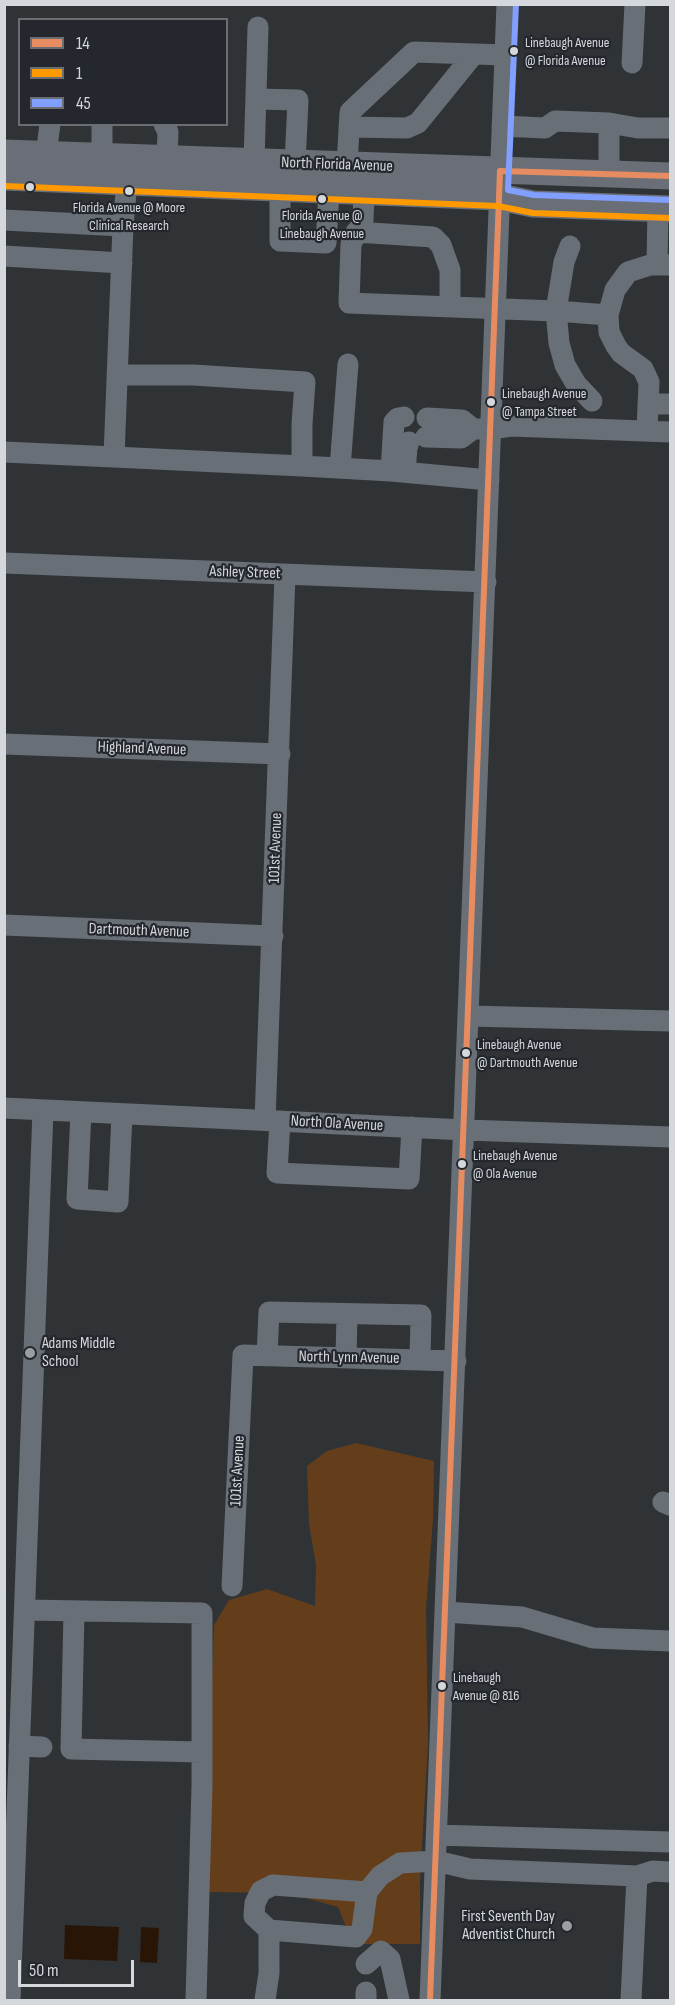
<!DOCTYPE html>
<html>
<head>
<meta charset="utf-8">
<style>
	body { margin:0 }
	#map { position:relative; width:675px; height:2005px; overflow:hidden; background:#303336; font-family:"Sofia Sans Condensed",sans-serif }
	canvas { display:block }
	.frame { position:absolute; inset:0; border:6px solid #d4d7db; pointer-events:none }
	.legend { position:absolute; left:18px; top:18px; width:210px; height:108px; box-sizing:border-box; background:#24282e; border:2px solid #6a6e73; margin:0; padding:8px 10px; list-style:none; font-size:18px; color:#d4d7db }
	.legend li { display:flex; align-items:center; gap:12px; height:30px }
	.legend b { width:30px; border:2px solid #6a6e73 }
	.scale { position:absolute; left:18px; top:1960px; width:116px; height:27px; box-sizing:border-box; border:3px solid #d4d7db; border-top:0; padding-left:8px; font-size:18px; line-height:21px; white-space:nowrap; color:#d4d7db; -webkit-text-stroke:4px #24282e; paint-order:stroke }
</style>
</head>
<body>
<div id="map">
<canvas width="675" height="2005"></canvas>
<div class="frame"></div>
<ul class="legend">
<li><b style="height:8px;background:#e68c60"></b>14</li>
<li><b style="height:8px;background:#f90"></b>1</li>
<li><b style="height:8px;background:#809fff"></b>45</li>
</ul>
<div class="scale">50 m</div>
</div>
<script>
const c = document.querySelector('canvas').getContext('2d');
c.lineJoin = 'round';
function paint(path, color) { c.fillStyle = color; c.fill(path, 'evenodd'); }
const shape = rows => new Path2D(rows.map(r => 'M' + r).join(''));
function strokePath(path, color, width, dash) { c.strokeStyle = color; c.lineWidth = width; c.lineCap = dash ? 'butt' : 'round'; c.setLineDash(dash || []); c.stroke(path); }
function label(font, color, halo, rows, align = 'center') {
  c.font = font + ' "Sofia Sans Condensed",sans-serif'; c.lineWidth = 4.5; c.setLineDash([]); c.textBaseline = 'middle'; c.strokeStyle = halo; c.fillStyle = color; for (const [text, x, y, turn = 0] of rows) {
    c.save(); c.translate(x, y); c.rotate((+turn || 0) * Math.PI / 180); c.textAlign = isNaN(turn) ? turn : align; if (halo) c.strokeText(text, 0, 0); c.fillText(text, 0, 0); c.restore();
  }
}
paint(shape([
	[356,1443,434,1461,433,1519,426,1609,428,1744,420,1880,420,1944,353,1944,338,1907,288,1893,208,1892,210,1735,214,1625,229,1600,267,1589,315,1606,316,1565,309,1524,307,1466,327,1451]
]), '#643e1b');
paint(shape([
	[65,1925,119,1927,117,1961,64,1959],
	[141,1927,159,1928,157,1963,140,1962]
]), '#291506');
strokePath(shape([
	[632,63,635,4],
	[256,99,298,100,295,164],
	[609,123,609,174],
	[164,124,168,132,167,159],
	[502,126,545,128,555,121,609,123,638,128,670,128],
	[349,127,407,128,418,123,474,54],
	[46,155,50,124],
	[102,157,102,124],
	[254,162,258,27],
	[347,165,350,112,414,52,505,55],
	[280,188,280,241,326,243,329,191],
	[364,192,363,221,351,244,349,303,556,311,608,315],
	[4,220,123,226,127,182],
	[356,232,433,237,441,245,450,270,450,307],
	[570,246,564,262,556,311,559,343,565,365,576,384,592,401],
	[4,256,122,263],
	[657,264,658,208],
	[648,404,670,404],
	[427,418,462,420,473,429],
	[647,431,649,382,643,369,621,353,616,346,609,332,608,315,615,290,628,272,650,265,670,265],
	[426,437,461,438,473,429,491,429,511,426,670,432],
	[4,452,114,457,123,226],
	[114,457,302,466,302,424,305,382,193,375,118,375],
	[302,466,391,471,489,480],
	[340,468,348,364],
	[391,471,394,422,398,418,404,417],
	[405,472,407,448,409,442],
	[4,563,486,582],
	[4,744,280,754],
	[4,925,273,936],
	[469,1016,670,1021],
	[4,1108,465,1130,670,1137],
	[81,1112,77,1199,118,1202,122,1114],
	[265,1120,285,575],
	[280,1121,277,1173,409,1179,412,1127],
	[267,1356,269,1312,421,1315,420,1360],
	[346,1358,347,1314],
	[663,1502,670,1505],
	[232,1586,243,1355,456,1361],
	[25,1610,202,1613,202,1786,196,2000],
	[74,1611,71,1749,201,1752],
	[445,1612,522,1617,593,1638,670,1641],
	[19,1746,42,1747],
	[437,1835,670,1842],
	[269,1930,254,1916,255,1903,261,1891,273,1885,367,1892],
	[366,1964,381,1951,390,1959,399,2000],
	[366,1992,366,2000],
	[10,2000,43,1110],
	[265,2000,269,1973,269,1930,356,1937,362,1929,367,1892,380,1876,400,1863,436,1861,470,1869,637,1876,653,1871,670,1872],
	[430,2000,507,4],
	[631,2000,637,1876]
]), '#696f77', 21);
strokePath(shape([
	[4,153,670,176],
	[4,177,499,197,533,204,670,209]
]), '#6a6f77', 27);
strokePath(shape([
	[430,2000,500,171,670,176]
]), '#e68c60', 6);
strokePath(shape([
	[4,186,498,206,533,213,670,218]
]), '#f90', 6);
strokePath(shape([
	[516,4,508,190,534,195,670,200]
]), '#809fff', 6);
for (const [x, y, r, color] of [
	[514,51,5,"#d4d7db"],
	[30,187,5,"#d4d7db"],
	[129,191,5,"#d4d7db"],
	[322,199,5,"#d4d7db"],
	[491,402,5,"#d4d7db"],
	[466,1053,5,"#d4d7db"],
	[462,1164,5,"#d4d7db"],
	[30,1353,6,"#9b9ea1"],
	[442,1686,5,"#d4d7db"],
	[567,1926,6,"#9b9ea1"]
]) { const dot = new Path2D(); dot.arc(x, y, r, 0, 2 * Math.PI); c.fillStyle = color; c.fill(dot); strokePath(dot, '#24282e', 2); }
label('14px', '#d4d7db', '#24282e', [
	["Linebaugh Avenue",525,43],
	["@ Florida Avenue",525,61],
	["Florida Avenue @ Moore",129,208,"center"],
	["Clinical Research",129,226,"center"],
	["Florida Avenue @",322,216,"center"],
	["Linebaugh Avenue",322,234,"center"],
	["Linebaugh Avenue",502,394],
	["@ Tampa Street",502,412],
	["Linebaugh Avenue",477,1045],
	["@ Dartmouth Avenue",477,1063],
	["Linebaugh Avenue",473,1156],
	["@ Ola Avenue",473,1174],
	["Linebaugh",453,1678],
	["Avenue @ 816",453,1696]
], 'left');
label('16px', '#d4d7db', '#24282e', [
	["North Florida Avenue",337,165,2],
	["Ashley Street",245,573,2],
	["Highland Avenue",142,749,2],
	["101st Avenue",276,848,-88],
	["Dartmouth Avenue",139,931,2],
	["North Ola Avenue",337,1124,3],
	["North Lynn Avenue",349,1358,1],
	["101st Avenue",238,1471,-87]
]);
label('16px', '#d4d7db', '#24282e', [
	["Adams Middle",42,1344],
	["School",42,1362],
	["First Seventh Day",555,1917,"right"],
	["Adventist Church",555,1935,"right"]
], 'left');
</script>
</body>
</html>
